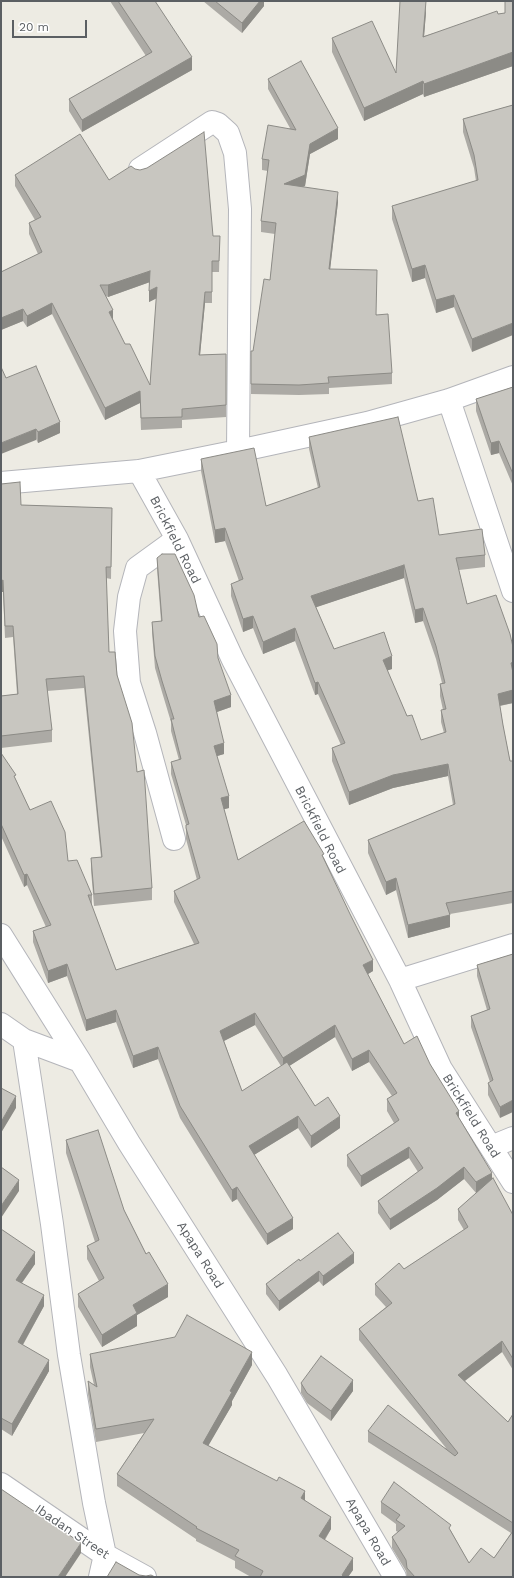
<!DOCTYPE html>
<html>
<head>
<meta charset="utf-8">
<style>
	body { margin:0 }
	#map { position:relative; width:514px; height:1578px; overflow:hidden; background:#edebe3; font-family:"Work Sans",sans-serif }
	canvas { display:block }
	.frame { position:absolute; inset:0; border:2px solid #5b5f63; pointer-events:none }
	.scale { position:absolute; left:12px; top:20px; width:75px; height:18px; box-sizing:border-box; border:2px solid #5b5f63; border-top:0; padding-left:5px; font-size:12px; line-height:14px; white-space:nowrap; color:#5b5f63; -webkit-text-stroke:3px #fff; paint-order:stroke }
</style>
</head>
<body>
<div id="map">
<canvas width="514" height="1578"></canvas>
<div class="frame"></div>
<div class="scale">20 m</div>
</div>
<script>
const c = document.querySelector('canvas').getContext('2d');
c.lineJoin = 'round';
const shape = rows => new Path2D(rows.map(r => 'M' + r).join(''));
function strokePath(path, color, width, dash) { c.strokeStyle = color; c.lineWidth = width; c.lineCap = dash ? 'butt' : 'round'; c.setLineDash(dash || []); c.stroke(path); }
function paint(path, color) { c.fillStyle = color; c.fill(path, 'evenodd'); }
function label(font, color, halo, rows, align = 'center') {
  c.font = font + ' "Work Sans",sans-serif'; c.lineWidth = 3; c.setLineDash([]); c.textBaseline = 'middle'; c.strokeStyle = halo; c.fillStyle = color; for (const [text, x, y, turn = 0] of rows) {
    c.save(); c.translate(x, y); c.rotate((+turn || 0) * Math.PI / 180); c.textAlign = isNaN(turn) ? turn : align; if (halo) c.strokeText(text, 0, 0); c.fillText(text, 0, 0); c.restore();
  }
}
const minor = shape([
	[140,169,212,122,218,124,228,133,235,153,240,209,238,451],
	[449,400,513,591],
	[139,471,177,539,233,660,400,980,441,1069,513,1182],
	[1,483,139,471,238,451,367,423,449,400,513,377],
	[174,839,145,733,129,683,125,631,129,597,137,568,177,539],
	[1,935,80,1061,129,1143,277,1376,395,1577],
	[400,980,513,945],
	[1,1024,24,1040,80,1061],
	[24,1040,52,1224,69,1355,94,1503,105,1555,100,1577],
	[491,1147,513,1138],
	[1,1484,105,1555,145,1577]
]);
strokePath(minor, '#b4b5ba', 24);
strokePath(minor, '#fff', 22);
paint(shape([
	[110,1,155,1,192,70,82,132,69,111,69,99,146,56],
	[203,1,264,1,264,6,242,33],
	[513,1,513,66,424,97,423,94,364,121,332,52,332,38,396,73,426,12,424,36,498,14,505,13],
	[268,79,338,139,310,154,305,186,302,187,338,202,330,269,377,315,392,373,392,384,329,388,329,394,299,395,251,394,251,351,253,351,270,280,275,234,261,232,261,221,268,171,262,170,262,159,290,128,268,89],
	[513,105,472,352,454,307,436,313,425,278,412,282,392,219,392,206,476,181,474,168,463,132,463,119],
	[15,175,109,180,213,236,220,236,219,272,212,272,212,303,205,303,200,355,226,354,226,417,182,420,182,428,141,430,140,403,105,420,52,314,27,327,23,321,1,330,1,272,38,254,29,234,29,223,35,220,15,186],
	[150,282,149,302,157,298,150,385,125,344,113,320,106,296,108,297],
	[6,378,60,433,38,443],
	[513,387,513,486,499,453,491,455,476,411,476,399],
	[309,437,418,501,439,535,485,555,485,567,459,570,467,604,513,647,513,703,500,706,503,725,510,761,513,761,513,903,450,914,450,927,408,938,396,890,386,895,368,853,368,840,453,805,448,776,393,788,349,805,332,761,332,748,341,745,318,694,315,695,295,641,263,654,253,628,243,632,231,596,231,584,239,581,225,541,215,543,201,471,201,459,266,506,318,488,309,449],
	[404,578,415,623,423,621,436,659,442,683,440,684,440,696,443,710,441,710,441,722,444,733,421,740,407,716,387,670,392,669,334,649,316,607],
	[1,484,21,505,112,508,111,579,106,578,109,652,117,675,137,772,152,888,152,900,94,906,91,870,91,858,101,857,84,688,47,691,52,730,52,742,1,748,1,696,17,694,13,637,5,638,3,592,1,592],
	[513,504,513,519,512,517,512,505],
	[157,558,199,617,218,658,231,707,217,712,224,754,217,756,229,808,224,809,238,860,324,858,373,971,368,974,404,1044,430,1064,492,1179,513,1215,513,1370,502,1352,465,1381,508,1422,513,1414,513,1577,407,1577,406,1571,392,1548,392,1537,398,1532,396,1531,396,1524,381,1513,381,1502,451,1531,469,1563,494,1558,511,1533,368,1442,368,1431,446,1448,359,1340,359,1329,386,1307,375,1295,375,1284,404,1269,464,1230,458,1220,458,1209,476,1193,464,1179,437,1200,390,1230,378,1213,378,1201,418,1172,409,1158,361,1187,347,1166,347,1155,394,1123,387,1111,387,1099,392,1096,369,1062,352,1071,335,1037,289,1066,315,1106,340,1128,311,1148,298,1128,254,1155,293,1229,267,1245,237,1199,232,1202,180,1118,158,1059,133,1068,116,1022,86,1031,67,976,48,983,33,942,33,931,46,927,27,885,24,887,1,836,1,753,16,780,30,810,68,861,92,895,92,906,116,970,194,944,174,902,174,891,197,880,186,839,186,825,171,774,171,762,179,760,171,731,171,722,162,692,155,668,152,633,152,622,161,621,157,569],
	[255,1025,281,1066,242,1091,224,1041],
	[513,954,500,1118,488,1095,488,1083,490,1082,471,1027,471,1016,487,1010,477,976,477,965],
	[66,1140,124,1210,168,1297,137,1315,137,1326,102,1347,78,1307,78,1294,99,1281,87,1259,87,1246,95,1242,66,1153],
	[1,1229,35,1264,22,1283,44,1306,23,1345,49,1371,12,1436,1,1429],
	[300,1261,354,1263,323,1286,319,1281,279,1311,266,1294,266,1284],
	[90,1354,252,1365,232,1401,232,1405,208,1445,305,1500,331,1529,325,1540,353,1570,348,1577,251,1577,235,1568,235,1561,196,1541,196,1539,117,1486,117,1474,144,1433,96,1442,88,1394,88,1381,94,1385,90,1367],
	[301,1383,353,1391,331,1421,307,1403,301,1393]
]), '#acaaa5');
paint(shape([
	[260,1,264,1,264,6,242,33,242,23],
	[426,1,426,12,423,50,423,37],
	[513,52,513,66,424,97,424,84],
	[192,57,192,70,82,132,82,120],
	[423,81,423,94,364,121,364,108],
	[338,128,338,139,310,154,305,186,284,195,284,184,310,144],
	[338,192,338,202,329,279,329,269],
	[425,265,425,278,412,282,412,269],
	[150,271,150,282,108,297,108,285],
	[157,287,157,298,149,302,149,291],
	[205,292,205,303,199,366,199,355],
	[454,295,454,307,436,313,436,300],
	[52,303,52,314,27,327,27,316],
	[23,309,23,321,1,330,1,318],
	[113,310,113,322,109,312],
	[513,323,513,335,472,352,472,339],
	[140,391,140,403,105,420,105,408],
	[60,422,60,433,38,443,38,432],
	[36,429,36,440,1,454,1,443],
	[499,441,499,453,491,455,491,443],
	[225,528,225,541,215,543,215,530],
	[404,565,404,578,311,609,311,596],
	[3,580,3,592,1,592,1,581],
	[423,608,423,621,415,623,415,610],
	[253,616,253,628,243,632,243,619],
	[295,628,295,641,263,654,263,642],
	[392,656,392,669,383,672,383,660],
	[513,662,513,675,511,663],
	[318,682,318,694,315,695,315,683],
	[513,690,513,703,498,706,498,694],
	[231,695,231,707,214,713,214,701],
	[224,743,224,754,214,757,214,746],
	[448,764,448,776,393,788,349,805,349,792,393,775],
	[229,796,229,808,221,810,221,798],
	[27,874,27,885,24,887,24,875],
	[396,878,396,890,386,895,386,882],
	[450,915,450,927,408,938,408,925],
	[373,960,373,971,363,977,363,965],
	[67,964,67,976,48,983,48,971],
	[116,1010,116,1022,86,1031,86,1020],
	[255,1013,255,1025,220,1043,220,1031],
	[335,1025,335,1037,283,1070,283,1058],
	[158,1047,158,1059,133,1068,133,1056],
	[369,1050,369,1062,352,1071,352,1059],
	[16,1096,16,1108,1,1133,1,1122],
	[513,1100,513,1112,500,1118,500,1107],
	[459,1111,459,1123,456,1113],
	[298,1116,298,1128,249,1158,249,1146],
	[340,1116,340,1128,311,1148,311,1136],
	[409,1147,409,1158,361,1187,361,1176],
	[464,1167,464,1179,437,1200,390,1230,390,1219],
	[492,1173,492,1185,476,1194,476,1182],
	[19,1180,19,1191,1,1218,1,1206],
	[237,1187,237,1199,232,1202,232,1190],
	[293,1218,293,1229,267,1245,267,1234],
	[35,1252,35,1264,16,1291,16,1280],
	[354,1253,354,1263,323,1286,323,1276],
	[319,1271,319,1281,279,1311,279,1301],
	[168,1284,168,1297,137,1315,137,1326,102,1347,102,1335,133,1305],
	[44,1295,44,1306,18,1353,18,1342],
	[502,1341,502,1352,458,1386,458,1375],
	[252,1352,252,1365,232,1401,232,1405,203,1455,203,1443,230,1391],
	[49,1360,49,1371,12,1436,12,1424],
	[353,1380,353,1391,331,1421,331,1411],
	[305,1491,305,1503,301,1498],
	[331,1517,331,1529,319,1548,319,1536],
	[81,1543,81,1553,65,1577,58,1577],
	[353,1558,353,1570,348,1577,342,1577,342,1575]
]), '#8c8b86');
const building = shape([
	[118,1,155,1,192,57,82,120,69,99,152,52,118,1],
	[215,1,260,1,242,23,215,1],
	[400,1,426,1,423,37,497,11,498,14,505,13,505,1,513,1,513,52,424,84,423,81,364,108,332,38,372,21,396,73,400,1],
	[301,61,338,128,310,144,305,175,284,184,338,192,329,269,377,270,376,315,388,314,392,373,328,377,329,383,299,385,251,384,251,351,253,351,264,279,270,280,276,223,261,221,269,160,262,159,268,125,296,130,268,79,301,61],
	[513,105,513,323,472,339,454,295,436,300,425,265,412,269,392,206,478,180,474,155,463,119,513,105],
	[204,132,213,236,220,236,219,261,212,261,212,292,205,292,199,355,226,354,226,405,182,409,182,417,141,418,140,391,105,408,52,303,27,316,23,309,1,318,1,272,42,252,29,223,41,217,15,175,80,134,109,180,131,166,135,169,140,170,147,168,204,132],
	[150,271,149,291,157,287,150,385,130,344,125,344,109,312,113,310,100,285,108,285,150,271],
	[36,366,60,422,38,432,36,429,1,443,1,367,6,378,36,366],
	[513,387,513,474,499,441,491,443,476,399,513,387],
	[398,417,418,501,433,498,439,535,482,529,485,555,456,558,467,604,496,595,510,634,513,647,513,662,511,663,513,673,513,690,498,694,503,725,510,761,513,761,513,891,446,903,450,915,408,925,396,878,386,882,368,840,455,804,448,764,393,775,349,792,332,748,345,743,318,682,315,683,295,628,263,642,253,616,243,619,231,584,243,579,225,528,215,530,201,459,254,448,266,506,320,487,309,437,398,417],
	[404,565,415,610,423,608,436,646,445,683,440,684,446,709,441,710,446,732,421,740,412,715,407,716,383,660,392,656,384,632,334,649,311,596,404,565],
	[20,482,21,505,112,508,111,567,106,567,109,652,115,652,117,675,132,723,137,772,144,770,152,888,94,894,91,858,102,857,84,676,46,679,52,730,1,736,1,696,18,694,13,626,5,626,3,580,1,581,1,484,20,482],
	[162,554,175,554,194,595,199,617,204,616,217,644,218,658,231,695,214,701,224,743,214,746,229,796,221,798,238,860,304,821,324,854,322,855,350,914,373,960,363,965,404,1044,417,1036,430,1064,459,1111,456,1113,492,1173,476,1182,464,1167,437,1188,390,1219,378,1201,423,1168,409,1147,361,1176,347,1155,399,1120,387,1099,397,1093,369,1050,352,1059,335,1025,283,1058,255,1013,220,1031,242,1091,287,1062,315,1106,328,1097,340,1116,311,1136,298,1116,249,1146,293,1218,267,1234,237,1187,232,1190,180,1106,158,1047,133,1056,116,1010,86,1020,67,964,48,971,33,931,51,925,27,874,24,875,1,824,1,753,16,775,14,776,30,810,51,801,65,832,68,861,77,860,92,895,88,895,116,970,199,943,174,891,200,878,186,828,186,825,189,824,171,762,181,759,171,719,174,719,162,681,155,656,152,622,162,621,157,558,162,554],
	[513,954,513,1100,500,1107,488,1083,493,1080,471,1016,490,1009,477,965,513,954],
	[1,1088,16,1096,1,1122,1,1088],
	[98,1130,124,1210,146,1254,149,1252,168,1284,133,1305,137,1313,102,1335,78,1294,104,1278,87,1246,99,1240,66,1140,98,1130],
	[1,1167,19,1180,1,1206,1,1167],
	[493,1178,513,1215,513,1359,502,1341,458,1375,508,1422,513,1414,513,1523,368,1431,388,1405,455,1456,458,1453,359,1329,392,1303,375,1284,399,1263,404,1269,468,1227,458,1209,493,1178],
	[1,1229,35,1252,16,1280,44,1295,18,1342,49,1360,12,1424,1,1418,1,1229],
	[338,1233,354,1253,323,1276,319,1271,279,1301,266,1284,299,1259,300,1261,338,1233],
	[187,1315,252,1352,230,1391,232,1392,203,1443,277,1481,279,1477,305,1491,301,1498,331,1517,319,1536,353,1558,342,1575,344,1577,260,1577,263,1571,235,1556,239,1550,196,1528,197,1527,117,1474,154,1419,96,1429,88,1381,97,1387,90,1354,175,1337,187,1315],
	[321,1356,353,1380,331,1411,307,1393,301,1383,321,1356],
	[394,1482,451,1525,449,1528,469,1563,481,1548,494,1558,513,1531,513,1577,415,1577,407,1568,406,1560,392,1537,405,1526,396,1520,400,1515,381,1502,394,1482],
	[1,1489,81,1543,58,1577,1,1577,1,1489],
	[116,1562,139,1575,146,1576,151,1575,155,1577,107,1577,116,1562]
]);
paint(building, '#c8c6c0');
strokePath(building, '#8c8b86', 1);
label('13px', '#5b5f63', '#fff', [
	["Brickfield Road",175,540,63],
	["Brickfield Road",320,830,63],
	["Brickfield Road",471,1116,58],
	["Apapa Road",200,1255,58],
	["Ibadan Street",72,1532,34],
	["Apapa Road",368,1532,60]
]);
</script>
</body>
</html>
